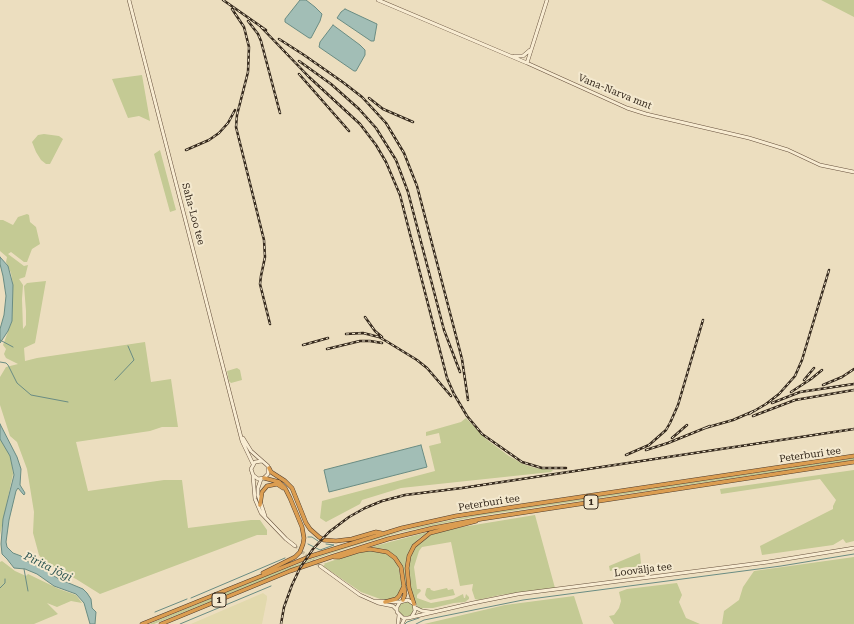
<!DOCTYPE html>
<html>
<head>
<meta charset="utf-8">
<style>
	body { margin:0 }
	canvas { display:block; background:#ecdebf }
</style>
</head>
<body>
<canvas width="854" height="624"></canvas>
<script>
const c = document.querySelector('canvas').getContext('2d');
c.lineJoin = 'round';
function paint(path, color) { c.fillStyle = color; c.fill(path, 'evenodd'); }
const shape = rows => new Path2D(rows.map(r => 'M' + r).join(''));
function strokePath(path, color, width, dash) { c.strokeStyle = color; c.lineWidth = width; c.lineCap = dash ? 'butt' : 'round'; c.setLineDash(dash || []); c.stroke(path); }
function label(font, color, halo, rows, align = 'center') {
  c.font = font + ' "Roboto Serif",serif'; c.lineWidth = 4; c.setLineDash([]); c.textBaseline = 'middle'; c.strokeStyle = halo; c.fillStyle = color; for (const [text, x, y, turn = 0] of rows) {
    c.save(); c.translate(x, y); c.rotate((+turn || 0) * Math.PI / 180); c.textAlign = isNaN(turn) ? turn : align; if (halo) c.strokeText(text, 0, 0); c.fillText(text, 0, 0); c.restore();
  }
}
paint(shape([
	[263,593,267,596,267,599,262,624,191,624]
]), '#e2d9ad');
paint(shape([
	[821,0,854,0,854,17],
	[142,75,150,121,139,116,128,118,112,79],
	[44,134,59,136,63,139,50,164,46,164,41,160,36,152,32,142,38,135],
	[160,150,176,210,170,212,154,154],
	[27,214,29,215,30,222,36,227,40,244,32,249,27,262,24,262,11,252,8,254,24,266,28,265,25,277,19,279,23,285,22,299,23,329,26,325,26,311,24,286,27,283,46,281,35,343,24,348,25,361,37,358,145,342,151,382,171,379,178,427,162,427,150,431,76,442,88,491,164,480,182,480,188,528,251,520,260,520,267,530,267,535,257,535,100,594,76,579,46,564,39,555,33,533,34,512,27,469,17,442,10,436,0,405,0,377,6,367,18,364,6,358,4,354,6,349,3,345,12,321,13,285,11,273,6,262,7,257,0,251,0,220,3,220,13,225,18,217],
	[237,368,240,370,242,380,231,383,229,381,227,371],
	[466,418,486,439,509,456,523,464,535,468,553,470,551,472,401,488,362,500,360,504,326,522,320,518,322,501,435,471,429,446,441,443,439,433,426,436,426,432,461,422],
	[0,439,11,456,13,474,0,535],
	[854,458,854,460,478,516,401,532,347,548,315,559,154,624,149,624,261,578,314,558,376,538,418,527,476,515],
	[854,470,854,541,846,543,843,539,833,545,762,555,760,546,833,509,833,506,836,500,820,479,721,494,720,489],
	[535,515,555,588,500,595,478,600,475,599,472,590,473,584,460,586,451,542,422,547,419,551,414,567,417,589,420,589,421,591,417,595,417,598,431,603,453,599,463,594,464,598,465,598,466,594,469,597,469,599,465,602,454,603,433,608,423,608,421,610,417,606,411,591,408,571,409,558,416,545,431,535,450,529],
	[428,532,418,539,408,553,405,566,408,590,407,590,403,570,396,557,384,549,371,547],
	[370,550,382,552,387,554,392,558,398,565,402,585,397,596,392,599,383,600,361,592,323,566,325,564,323,564,358,552],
	[640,553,641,564,639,567,626,567,610,571,609,566],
	[854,557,854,624,722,624,724,611,739,600,743,587,754,571],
	[2,561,15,571,26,576,28,574,59,589,76,595,82,603,71,601,57,607,47,603,58,614,34,624,0,624,0,562],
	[677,583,682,595,679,602,686,618,700,624,614,624,609,616,614,615,619,608,621,601,619,592,627,589],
	[427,588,430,588,431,590,434,591,447,588,448,590,453,589,455,595,430,600,427,598,425,595,426,590],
	[574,596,583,624,424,624,505,605],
	'398 609a8 8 0 1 1 16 0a8 8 0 1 1-16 0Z'
]), '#c4ca94');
const water = shape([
	[300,0,306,0,315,7,322,14,320,21,311,38,309,38,285,22,285,19,300,0],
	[345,9,377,24,374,41,371,41,337,18,341,12,345,9],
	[333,25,360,45,365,50,365,55,356,71,354,71,319,47,320,42,333,25],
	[0,257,8,266,13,285,12,321,8,331,0,343,0,329,4,315,6,296,3,276,0,264,0,257],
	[0,424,17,457,21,469,20,485,25,493,24,495,23,494,18,488,16,491,9,520,6,542,7,547,13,553,21,556,25,560,46,571,59,579,83,589,87,593,91,599,92,608,96,612,95,624,90,624,84,603,76,594,54,586,37,574,25,569,14,568,7,559,2,554,1,544,3,519,14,475,10,456,0,439,0,424],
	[421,445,427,467,329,492,324,470,421,445]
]);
paint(water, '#a2beb6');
strokePath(water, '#6a8c83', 1);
strokePath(shape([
	[0,340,13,347],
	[0,362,6,363,8,365,17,383,31,395,68,402],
	[115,380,134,360,128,346],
	[308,537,312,537,318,541],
	[308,544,320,550,334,545,326,544],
	[24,569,28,591],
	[0,588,5,583,5,579],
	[191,598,285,558],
	[155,612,187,599],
	[180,624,271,586],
	[405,624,407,622,419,618],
	[416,624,424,620,523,600,781,566,854,554]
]), '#6a8c83', 1);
strokePath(shape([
	[295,546,320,566]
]), '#c7ba9e', 3, [3, 1.5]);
const secondary = shape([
	[129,0,242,441,253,464],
	[378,0,527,63,627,108,646,114,749,138,788,150,820,165,854,172],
	[514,56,523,56,530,50],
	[527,63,547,0],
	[243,438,251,451,268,466,268,474,264,478,258,479,253,475,251,469,255,462,262,461],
	[253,476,255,499,261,513,286,539,295,546],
	[261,479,258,488,258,495,265,516],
	[320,566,360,595,378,603,393,606,397,610],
	[375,601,400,602],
	[416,608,422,611,430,612],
	[412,616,415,611,414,604,408,600,400,602,397,607,397,612,403,618,408,618,473,603,518,594,768,562,854,548],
	[398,624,399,615],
	[402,624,405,618]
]);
const highway = shape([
	[269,468,271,472,285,481,292,488,306,523,310,529,319,537,324,540,336,541,352,539,376,532,381,533],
	[260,505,262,492,267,486,277,484,283,488],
	[334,557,339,557,358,551,370,549,387,552,395,558,401,567,405,594,403,600],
	[263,573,295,557,300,552,303,544,304,538,302,527,290,498,285,488,279,482,264,478],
	[385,602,396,599,399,596,404,586],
	[414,604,409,588,407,568,409,556,414,546,430,533,476,521],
	[142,624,311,556,402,528,456,516,507,508,854,456],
	[161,624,290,571,331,557,388,539,433,528,481,519,854,462]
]);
strokePath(secondary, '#66503c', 4);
strokePath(highway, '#523e2d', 4.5);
strokePath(secondary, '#f8ecd2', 3);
strokePath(highway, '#db9d51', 3.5);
const rail = shape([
	[223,0,266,30],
	[232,9,244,27,249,47,248,72,237,115,236,127,264,240,265,257,261,276,260,284,270,324],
	[248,21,258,34,261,41,280,113],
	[261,27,309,77,360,124,376,145,386,162,400,195,447,378,454,394,467,416,482,434,522,462,542,468,566,468],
	[279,39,304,55,344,83,362,97,386,123,404,153,417,186,462,359,468,400],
	[299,61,331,84,359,109,376,128,396,160,408,192,444,330,460,372],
	[299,74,349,131],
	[369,98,383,109,413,122],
	[186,150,209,140,219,133,228,123,235,110],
	[365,317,375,331,382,337],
	[346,334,363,333,379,337,386,341,417,360,427,368,451,396],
	[303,345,328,338],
	[327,349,360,341,370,341,382,343],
	[804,380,814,368],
	[823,385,842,377,854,369],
	[791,392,811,379,822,370],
	[772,403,800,392,854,384],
	[749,414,766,404,779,394,795,376,802,360,829,270],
	[753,416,795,400,854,390],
	[705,428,733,420,754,411],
	[672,438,687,425],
	[646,450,668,443,710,426],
	[626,455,649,445,666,430,670,423,678,405,703,320],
	[281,624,284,607,292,585,300,568,313,549,329,532,349,517,365,508,382,501,405,495,462,488,854,429]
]);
strokePath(rail, '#34281c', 2.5);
strokePath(rail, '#f4e9cf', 1, [3]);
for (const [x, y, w] of [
	[591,502,14],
	[219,600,14]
]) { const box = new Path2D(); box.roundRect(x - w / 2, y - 7, w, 14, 3); c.fillStyle = '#f4e9cf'; c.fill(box); strokePath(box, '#34281c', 1); }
label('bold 9px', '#34281c', null, [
	["1",591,502],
	["1",219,600]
]);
label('10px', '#34281c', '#f4e9cf', [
	["Vana-Narva mnt",615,92,22],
	["Saha-Loo tee",193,214,75],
	["Peterburi tee",810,455,-8],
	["Peterburi tee",489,503,-9],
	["Loovälja tee",643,570,-7]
]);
label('italic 11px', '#2c5451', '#f4e9cf', [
	["Pirita jõgi",48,567,26]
]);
</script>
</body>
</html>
